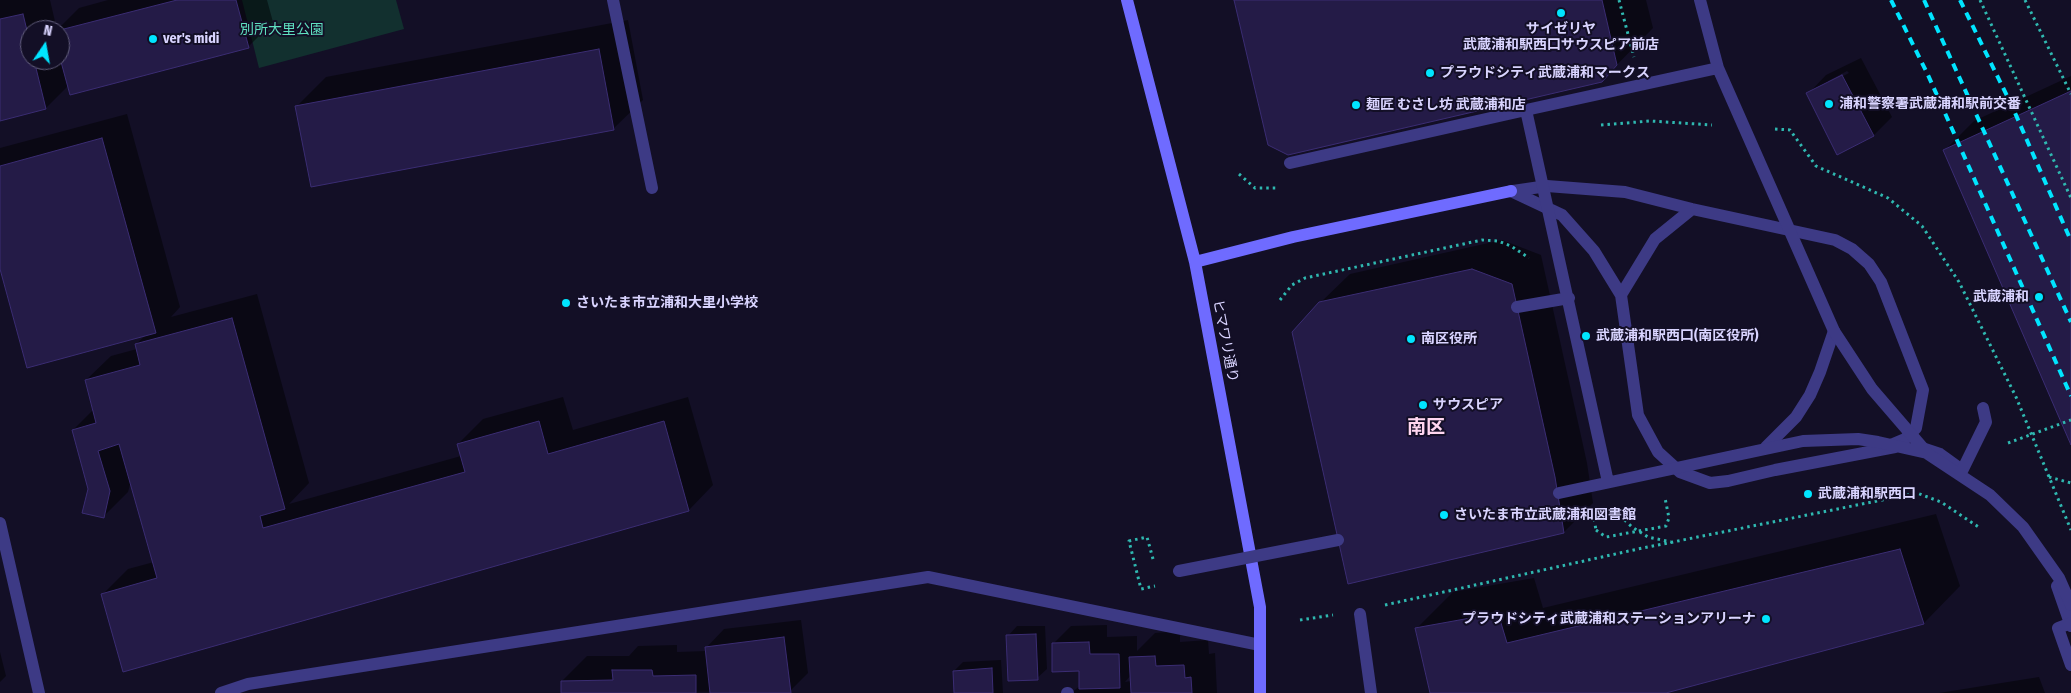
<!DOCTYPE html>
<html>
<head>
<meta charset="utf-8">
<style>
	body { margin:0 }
	#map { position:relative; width:2071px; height:693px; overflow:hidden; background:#130f26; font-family:"Fira Sans Condensed",sans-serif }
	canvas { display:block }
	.north { position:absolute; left:20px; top:20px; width:50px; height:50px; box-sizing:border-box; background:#130f26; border:1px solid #625e7d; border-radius:50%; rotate:12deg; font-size:14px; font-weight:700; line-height:20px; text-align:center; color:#d9d4ff }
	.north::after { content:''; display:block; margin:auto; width:18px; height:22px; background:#00e5ff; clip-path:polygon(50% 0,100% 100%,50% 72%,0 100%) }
</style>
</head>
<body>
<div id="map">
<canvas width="2071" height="693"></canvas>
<div class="north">N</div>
</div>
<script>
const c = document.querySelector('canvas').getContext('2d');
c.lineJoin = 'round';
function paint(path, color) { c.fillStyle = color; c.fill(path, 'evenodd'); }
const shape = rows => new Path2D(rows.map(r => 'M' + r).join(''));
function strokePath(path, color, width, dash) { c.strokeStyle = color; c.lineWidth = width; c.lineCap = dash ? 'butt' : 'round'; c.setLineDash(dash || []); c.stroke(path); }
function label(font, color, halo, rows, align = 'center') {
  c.font = font + ' "Fira Sans Condensed","Noto Sans JP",sans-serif'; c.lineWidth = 4; c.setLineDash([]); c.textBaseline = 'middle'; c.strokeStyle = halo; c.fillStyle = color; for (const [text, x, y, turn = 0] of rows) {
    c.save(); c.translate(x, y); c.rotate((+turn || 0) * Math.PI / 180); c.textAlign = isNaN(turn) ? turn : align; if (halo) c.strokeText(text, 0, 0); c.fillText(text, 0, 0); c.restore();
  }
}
paint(shape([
	[242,0,396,0,404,29,259,68]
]), '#12302f');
paint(shape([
	[0,0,50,0,57,30,79,8,108,0,267,0,273,22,248,47,69,85,46,108,0,119],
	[30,30,60,30,60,60,30,60],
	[1236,0,1646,0,1653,28,1601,81],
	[628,20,643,100,613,129,297,106,326,77],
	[1861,58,1892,117,1874,135,1808,94,1826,75],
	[1847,71,1849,73,1828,84,1828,81],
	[2071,76,2071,441,1945,150,1974,121],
	[127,114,180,307,171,317,257,294,309,483,289,504,461,456,458,444,483,419,563,397,573,430,688,397,713,485,689,510,103,594,128,569,154,562,131,481,128,492,103,517,90,489,73,430,94,409,86,380,111,356,137,349,136,344,146,335,0,264,0,148],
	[1502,240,1541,255,1587,463,1593,503,1564,532,1320,303,1350,274],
	[1936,514,1960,586,1924,623,1661,693,1432,693,1417,628,1453,592,1534,578,1543,608],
	[801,620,808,673,790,691,562,693,562,681,587,656,629,656,638,646,677,645,677,652,707,651,706,648,724,629],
	[1107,625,1107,637,1137,636,1137,651,1155,633,1180,631,1180,642,1208,640,1209,654,1215,653,1217,693,1071,693,1081,685,1080,670,1053,644,1071,626],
	[1131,675,1131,681,1125,682],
	[1017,626,1045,626,1047,669,1037,678,1008,636],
	[0,652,6,676,0,682],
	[1001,660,1003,693,955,693,954,671,963,662],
	[2039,677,2045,693,1939,693]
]), '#0007');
const building = shape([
	[177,0,236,0,249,48,70,95,60,58,60,30,177,0],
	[1234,0,1602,0,1617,65,1602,82,1288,155,1268,145,1234,0],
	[23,14,30,43,30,60,34,60,46,109,0,121,0,19,23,14],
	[599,49,614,130,311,187,295,106,599,49],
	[1842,75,1874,136,1837,155,1806,93,1842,75],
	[2071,91,2071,445,1943,150,2071,91],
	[102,138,156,333,27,368,0,269,0,166,102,138],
	[1472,269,1512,284,1555,477,1564,533,1348,584,1292,332,1319,302,1472,269],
	[232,318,285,509,260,516,263,528,465,472,457,444,539,421,548,454,664,421,689,511,123,672,101,594,157,578,119,444,98,451,110,491,104,518,82,513,88,489,72,430,96,423,85,380,140,365,135,344,232,318],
	[1900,549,1924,624,1666,693,1430,693,1415,628,1498,613,1507,643,1900,549],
	[1036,634,1038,680,1008,681,1006,635,1036,634],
	[784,637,791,693,710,693,705,647,784,637],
	[1089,642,1090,654,1119,654,1120,688,1079,689,1079,671,1052,672,1052,643,1089,642],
	[1155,656,1156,666,1184,665,1185,678,1191,677,1192,693,1131,693,1129,657,1155,656],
	[992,668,993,693,954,693,953,671,992,668],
	[612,670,652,670,653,676,696,675,696,693,561,693,561,681,613,680,612,670]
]);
paint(building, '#241b47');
strokePath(building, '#3b2d73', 1);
strokePath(shape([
	[1619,0,1634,57],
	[1980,0,2071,198],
	[2025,0,2071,94],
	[1601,125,1650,121,1712,125],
	[1775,129,1790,130,1816,166,1888,198,1922,226,1959,282,2016,397,2071,530],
	[1239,174,1255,188,1276,188],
	[1280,300,1292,285,1305,278,1482,240,1498,241,1511,246,1529,258],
	[2008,443,2071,420],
	[2049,477,2071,483],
	[1615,511,1632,527,1648,537,1671,542],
	[1593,513,1596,530],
	[1385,605,1638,549,1917,493,1941,502,1980,528],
	[1300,620,1333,615]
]), '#2fb8b0', 3, [2.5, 4]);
strokePath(shape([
	[1511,191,1562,215,1594,251,1621,295,1638,415,1658,452,1680,472,1710,483,1728,481,1775,470,1895,447],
	[1513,191,1547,186,1625,192,1692,209,1835,240,1852,249,1869,264,1881,282,1923,390,1916,428,1905,439,1886,447],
	[1621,295,1655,239,1692,209],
	[1922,448,1940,454,1958,467],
	[1067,693,1068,693]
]), '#3d3a85', 12);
strokePath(shape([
	[613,0,652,188],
	[1766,447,1796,417,1810,395,1820,372,1834,331],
	[0,523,39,693],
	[2057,586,2071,626],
	[1360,614,1371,693],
	[221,693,248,684,928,577,1260,645]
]), '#3d3a85', 12);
strokePath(shape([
	[1127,0,1195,262,1207,325,1260,607,1260,693],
	[1195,262,1293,237,1511,191]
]), '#6f6bff', 12);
strokePath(shape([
	[1891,0,1928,75,2071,396],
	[1924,0,2071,322],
	[1960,0,2012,106,2071,241]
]), '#00e5ff', 4, [8, 6]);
strokePath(shape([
	[1596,530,1606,537,1666,526,1669,518,1665,498],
	[1153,559,1147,537,1129,541,1141,589,1155,586]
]), '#2fb8b0', 3, [2.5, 4]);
strokePath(shape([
	[1700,0,1718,68,1834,331,1872,389,1928,454,1990,495,2023,527,2059,578,2071,605],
	[1526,110,1718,68],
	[1290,163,1526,110,1608,482],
	[1517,307,1569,298],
	[1960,475,1986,422,1983,408],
	[1559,493,1803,441,1858,439,1878,442,1927,453],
	[1179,571,1338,540],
	[2071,623,2058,628,2071,665]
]), '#3d3a85', 12);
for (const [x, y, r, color] of [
	[1561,13,5,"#00e5ff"],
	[153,39,5,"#00e5ff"],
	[1430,73,5,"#00e5ff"],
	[1829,104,5,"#00e5ff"],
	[1356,105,5,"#00e5ff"],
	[2039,297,5,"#00e5ff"],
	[566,303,5,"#00e5ff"],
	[1586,336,5,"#00e5ff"],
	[1411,339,5,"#00e5ff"],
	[1423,405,5,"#00e5ff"],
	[1808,494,5,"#00e5ff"],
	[1444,515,5,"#00e5ff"],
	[1766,619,5,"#00e5ff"]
]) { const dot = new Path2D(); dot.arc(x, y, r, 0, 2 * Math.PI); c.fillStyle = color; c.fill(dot); strokePath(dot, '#130f26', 2); }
label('bold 14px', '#d9d4ff', '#130f26', [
	["サイゼリヤ",1561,29,"center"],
	["武蔵浦和駅西口サウスピア前店",1561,45,"center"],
	["ver's midi",163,39],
	["プラウドシティ武蔵浦和マークス",1440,73],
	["浦和警察署武蔵浦和駅前交番",1839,104],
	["麺匠 むさし坊 武蔵浦和店",1366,105],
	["武蔵浦和",2029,297,"right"],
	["さいたま市立浦和大里小学校",576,303],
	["武蔵浦和駅西口(南区役所)",1596,336],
	["南区役所",1421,339],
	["サウスピア",1433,405],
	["武蔵浦和駅西口",1818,494],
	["さいたま市立武蔵浦和図書館",1454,515],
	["プラウドシティ武蔵浦和ステーションアリーナ",1756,619,"right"]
], 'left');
label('14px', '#5fe0c0', '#130f26', [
	["別所大里公園",282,30]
]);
label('14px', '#d9d4ff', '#130f26', [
	["ヒマワリ通り",1225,341,79]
]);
label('bold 19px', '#ffd6f0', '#130f26', [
	["南区",1426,428]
]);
</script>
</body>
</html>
